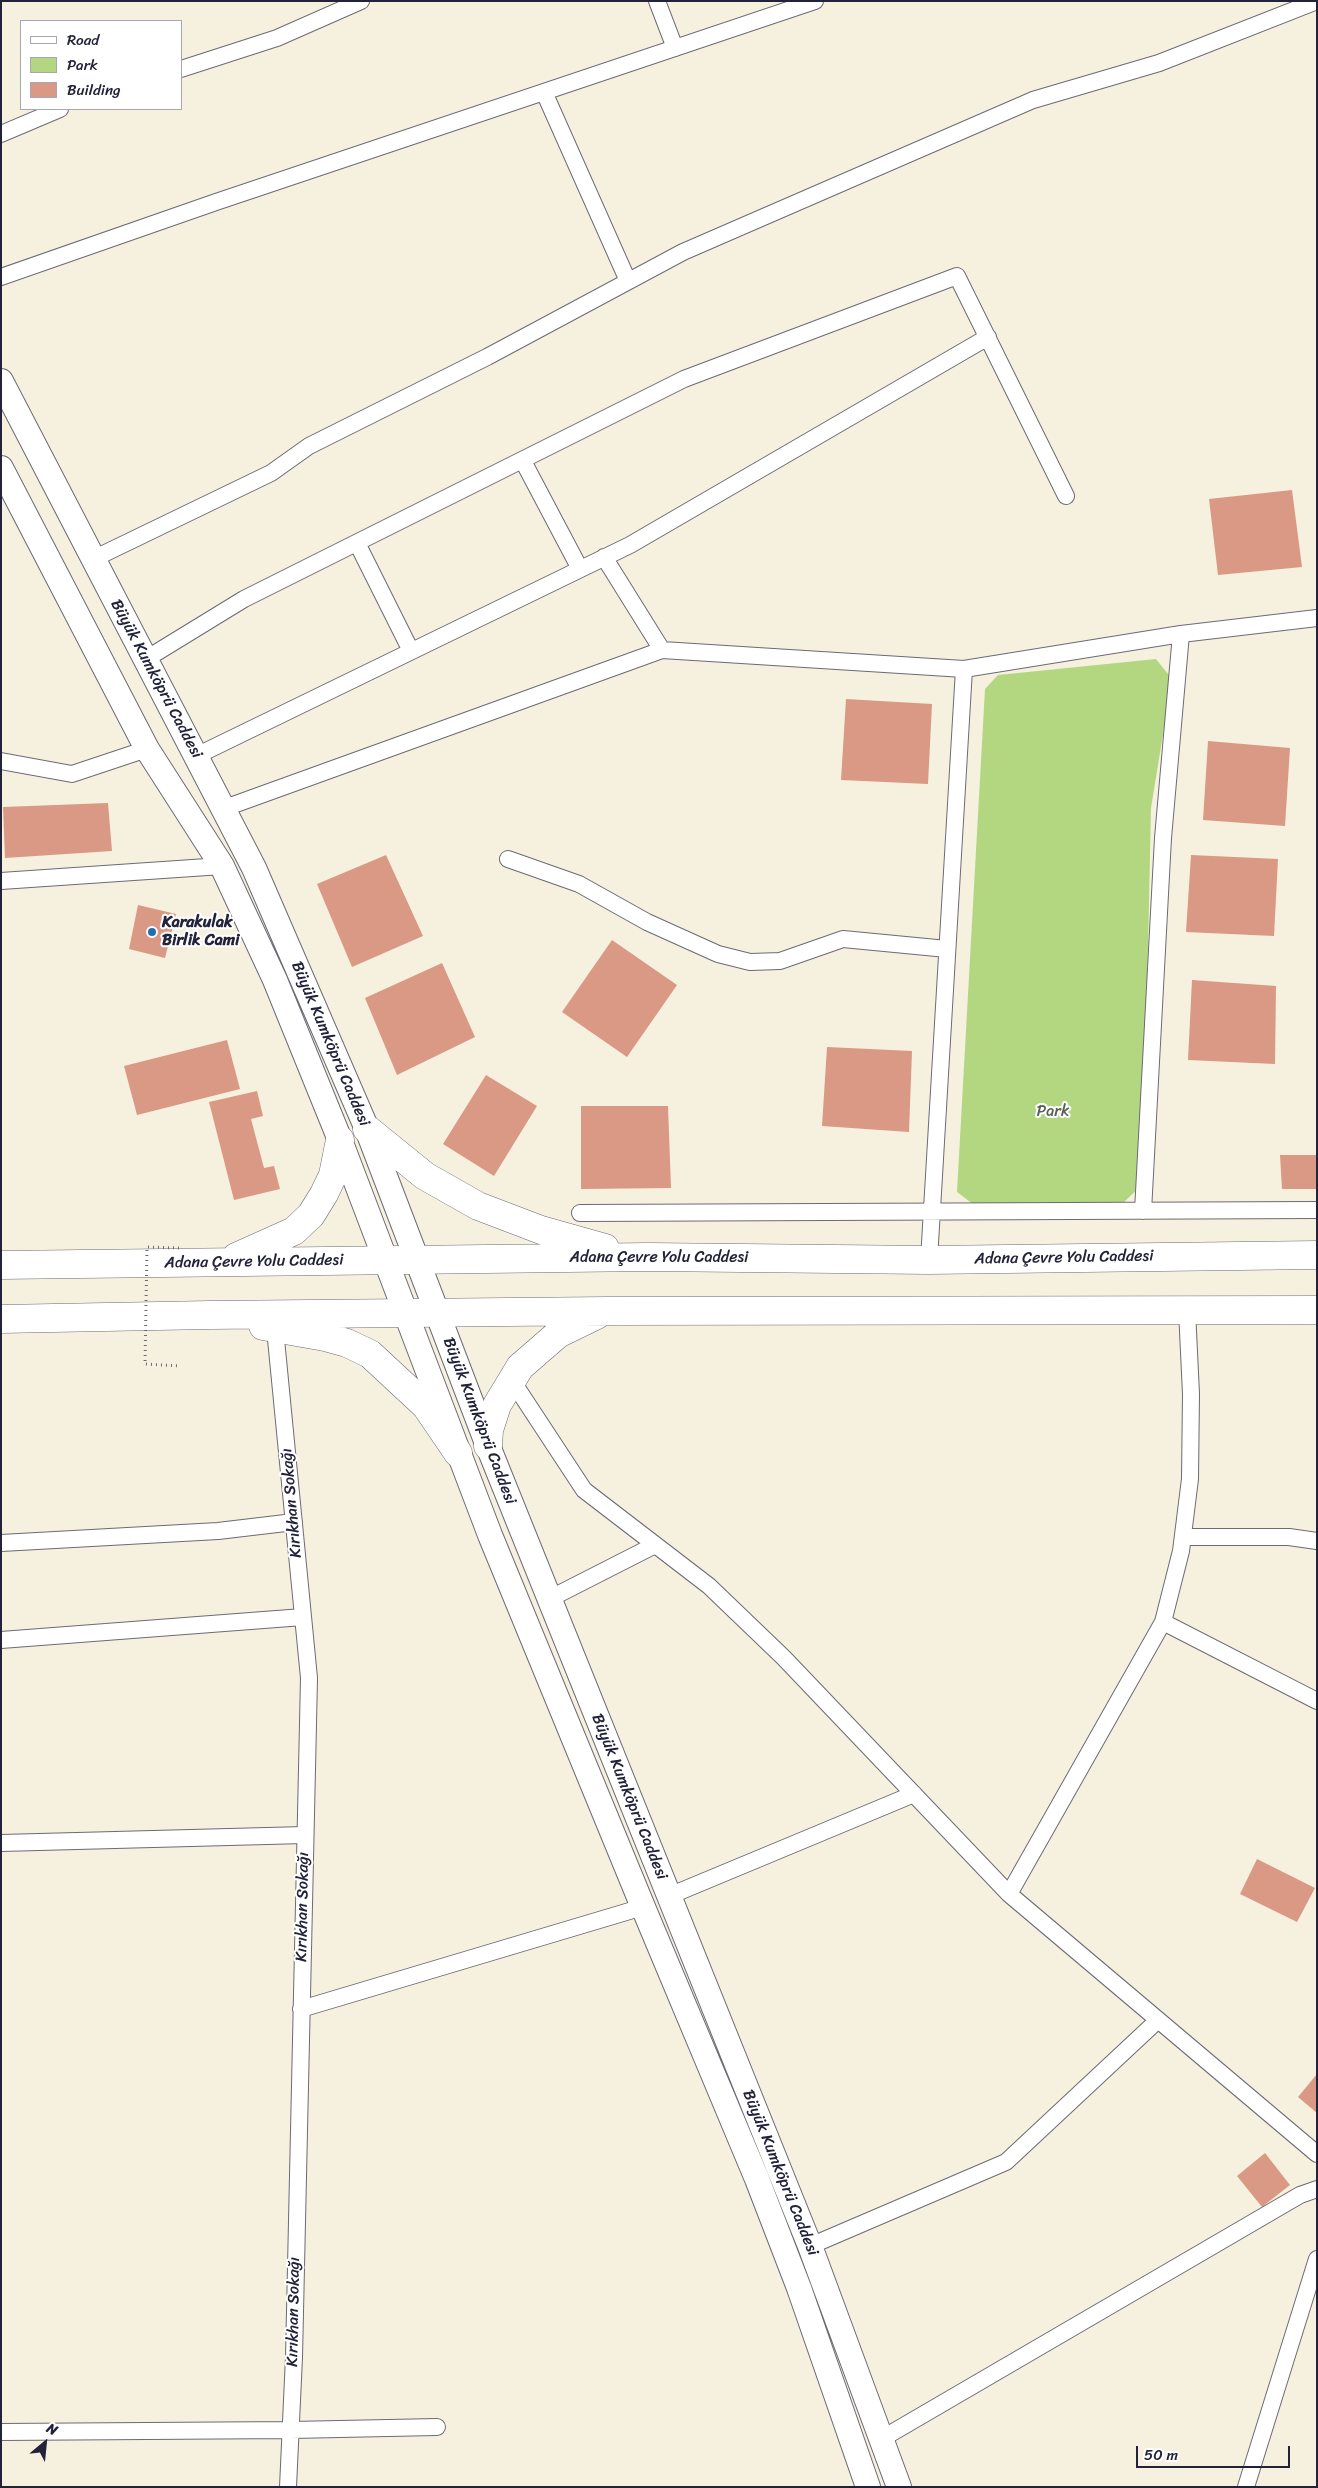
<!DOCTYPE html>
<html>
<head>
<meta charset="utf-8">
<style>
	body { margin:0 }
	#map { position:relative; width:1318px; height:2488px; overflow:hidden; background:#f6f0df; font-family:Sriracha,sans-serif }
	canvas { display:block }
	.frame { position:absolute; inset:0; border:2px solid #22223b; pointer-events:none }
	.legend { position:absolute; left:20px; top:20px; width:162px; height:90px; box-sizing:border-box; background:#fff; border:1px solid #a7a7b1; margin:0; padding:6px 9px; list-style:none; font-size:15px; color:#22223b }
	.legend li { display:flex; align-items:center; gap:10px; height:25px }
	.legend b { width:25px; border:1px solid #a7a7b1 }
	.north { position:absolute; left:20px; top:2418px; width:50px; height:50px; -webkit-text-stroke:4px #fff; paint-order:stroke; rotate:28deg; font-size:14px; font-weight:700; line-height:20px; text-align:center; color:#22223b }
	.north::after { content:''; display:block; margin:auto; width:18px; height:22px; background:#22223b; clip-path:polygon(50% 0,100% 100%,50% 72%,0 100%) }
	.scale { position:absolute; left:1136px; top:2446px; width:154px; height:22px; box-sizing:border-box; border:2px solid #22223b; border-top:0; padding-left:6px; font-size:15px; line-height:18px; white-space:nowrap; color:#22223b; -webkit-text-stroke:4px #fff; paint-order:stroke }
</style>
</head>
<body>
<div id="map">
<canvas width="1318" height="2488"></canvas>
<div class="frame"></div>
<ul class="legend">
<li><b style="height:6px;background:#fff"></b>Road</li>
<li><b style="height:14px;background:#b2d780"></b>Park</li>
<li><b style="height:14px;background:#da9984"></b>Building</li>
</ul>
<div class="north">N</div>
<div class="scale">50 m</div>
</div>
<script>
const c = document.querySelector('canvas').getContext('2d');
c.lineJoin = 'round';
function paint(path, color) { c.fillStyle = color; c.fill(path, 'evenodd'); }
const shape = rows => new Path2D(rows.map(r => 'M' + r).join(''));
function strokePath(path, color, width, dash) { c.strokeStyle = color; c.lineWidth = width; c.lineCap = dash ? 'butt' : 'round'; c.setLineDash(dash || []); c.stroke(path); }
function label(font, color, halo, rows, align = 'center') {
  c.font = font + ' Sriracha,sans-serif'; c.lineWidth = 4; c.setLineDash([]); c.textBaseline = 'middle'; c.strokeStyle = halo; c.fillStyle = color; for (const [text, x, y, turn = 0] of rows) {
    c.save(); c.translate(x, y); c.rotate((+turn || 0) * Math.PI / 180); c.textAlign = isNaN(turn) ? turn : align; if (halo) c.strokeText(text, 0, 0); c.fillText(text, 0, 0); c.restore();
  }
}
paint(shape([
	[1156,659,1172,679,1151,808,1143,1184,1124,1202,973,1204,957,1192,985,689,998,675]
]), '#b2d780');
paint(shape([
	[1292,490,1302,567,1218,575,1209,499],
	[846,699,932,704,928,784,841,780],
	[1208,741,1290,748,1285,826,1203,820],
	[108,803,112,851,5,858,3,807],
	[386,855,423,936,352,967,317,884],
	[1191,855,1278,859,1274,936,1186,932],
	[138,905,176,914,165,958,129,949],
	[612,940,677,985,627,1057,562,1012],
	[442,963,475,1037,397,1075,365,998],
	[1192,980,1276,986,1275,1064,1188,1060],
	[227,1040,240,1089,137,1115,124,1066],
	[827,1047,912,1051,909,1132,822,1126],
	[486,1075,537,1106,494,1176,443,1144],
	[257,1091,263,1116,251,1119,264,1168,274,1166,280,1189,234,1200,209,1102],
	[581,1106,668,1106,671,1188,581,1189],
	[1280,1155,1317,1155,1317,1189,1282,1189],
	[1257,1859,1315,1888,1297,1922,1240,1894],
	[1317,2074,1317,2113,1298,2097],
	[1265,2153,1290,2185,1262,2207,1237,2176]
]), '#da9984');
const street = shape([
	[657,1,675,48],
	[181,69,277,38,361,1],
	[544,92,628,281],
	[1,134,60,109],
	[1,277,216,202,815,1],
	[523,461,580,569],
	[357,543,411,651],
	[604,557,662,650],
	[93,559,271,473,309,446,487,357,683,252,1033,100,1159,63,1317,1],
	[146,659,244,599,684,379,957,276,1066,496],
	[196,756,630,545,988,337],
	[1,761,72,774,147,749],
	[222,809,662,650,964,669,1181,634,1317,618],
	[508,859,579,884,647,922,718,954,750,962,780,961,843,939,947,949],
	[1,881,222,866],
	[1143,1211,1163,838,1181,634],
	[580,1213,1317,1210],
	[929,1260,964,669],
	[275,1329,309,1678,294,2357,288,2487],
	[511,1379,584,1490,709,1586,784,1658,1009,1894,1317,2154],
	[1183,1537,1289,1537,1317,1541],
	[1,1543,218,1531,294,1522],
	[549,1599,655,1545],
	[1163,1622,1181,1551,1190,1479,1191,1394,1187,1310],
	[1,1640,303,1617],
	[1,1843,305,1835],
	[1009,1894,1163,1622,1317,1701],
	[669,1896,914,1794],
	[301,2009,643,1907],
	[810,2246,1006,2162,1157,2021],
	[1,2432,291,2430,437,2427],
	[883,2438,1300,2195,1317,2189],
	[1246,2487,1317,2259]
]);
const secondary = shape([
	[1,381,254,868,367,1129,488,1446,810,2246,899,2487],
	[1,468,147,749,222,866,275,980,340,1140,490,1535,643,1907,757,2179,799,2288,868,2487]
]);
const highway = shape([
	[367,1129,425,1176,478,1206,541,1230,605,1248],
	[236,1257,294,1231,311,1215,324,1194,333,1175,340,1140],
	[1,1265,648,1257,929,1260,1317,1255],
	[1,1319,210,1315,607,1311,1317,1310],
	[263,1326,325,1337,347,1343,370,1354,426,1406,458,1453],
	[488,1446,489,1430,497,1405,520,1367,558,1334,597,1315]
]);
strokePath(street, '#6c6a74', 18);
strokePath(secondary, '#6c6a74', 26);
strokePath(highway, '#6c6a74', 29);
strokePath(street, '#fff', 16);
strokePath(secondary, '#fff', 24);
strokePath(highway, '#fff', 28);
strokePath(shape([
	[179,1248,147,1247,145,1364,180,1366]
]), '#6c6a74', 3, [1, 4]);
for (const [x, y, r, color] of [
	[152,932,5,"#1f6fb2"]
]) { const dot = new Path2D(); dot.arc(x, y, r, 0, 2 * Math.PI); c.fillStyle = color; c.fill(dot); strokePath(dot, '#fff', 2); }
label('16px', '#22223b', '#fff', [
	["Büyük Kumköprü Caddesi",156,679,62],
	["Büyük Kumköprü Caddesi",330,1044,67],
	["Adana Çevre Yolu Caddesi",659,1258],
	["Adana Çevre Yolu Caddesi",1064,1258,-1],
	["Adana Çevre Yolu Caddesi",254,1262,-1],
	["Büyük Kumköprü Caddesi",479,1421,69],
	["Kırıkhan Sokağı",292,1503,-95],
	["Büyük Kumköprü Caddesi",629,1797,68],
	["Kırıkhan Sokağı",303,1907,-89],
	["Büyük Kumköprü Caddesi",780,2173,68],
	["Kırıkhan Sokağı",294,2312,-89]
]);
label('bold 16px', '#22223b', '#fff', [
	["Karakulak",162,923],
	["Birlik Cami",162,941]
], 'left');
label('16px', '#546153', '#fff', [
	["Park",1053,1112]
]);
</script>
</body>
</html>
